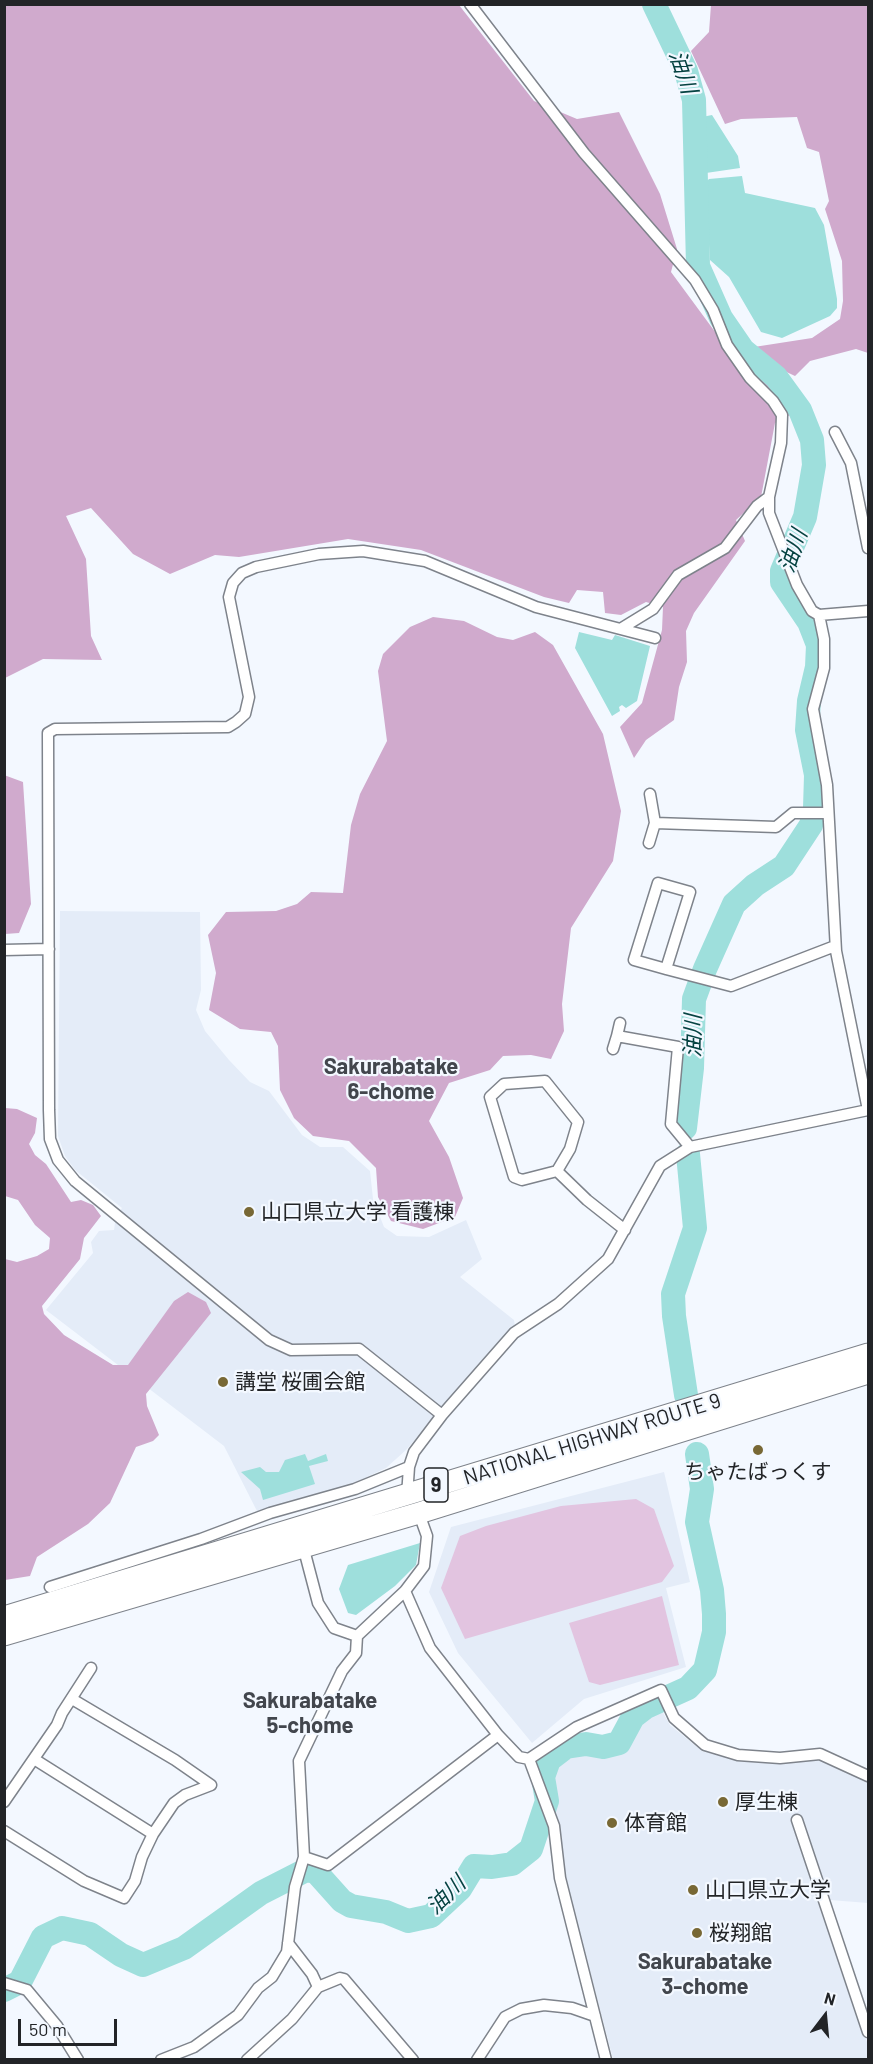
<!DOCTYPE html>
<html>
<head>
<meta charset="utf-8">
<style>
	body { margin:0 }
	#map { position:relative; width:873px; height:2064px; overflow:hidden; background:#f3f8ff; font-family:Barlow,sans-serif }
	canvas { display:block }
	.frame { position:absolute; inset:0; border:6px solid #222427; pointer-events:none }
	.north { position:absolute; left:795px; top:1986px; width:60px; height:60px; -webkit-text-stroke:4px #f3f8ff; paint-order:stroke; rotate:16deg; font-size:16px; font-weight:700; line-height:24px; text-align:center; color:#222427 }
	.north::after { content:''; display:block; margin:auto; width:21px; height:27px; background:#222427; clip-path:polygon(50% 0,100% 100%,50% 72%,0 100%) }
	.scale { position:absolute; left:18px; top:2019px; width:99px; height:27px; box-sizing:border-box; border:3px solid #222427; border-top:0; padding-left:8px; font-size:18px; line-height:21px; white-space:nowrap; color:#222427; -webkit-text-stroke:4px #f3f8ff; paint-order:stroke }
</style>
</head>
<body>
<div id="map">
<canvas width="873" height="2064"></canvas>
<div class="frame"></div>
<div class="north">N</div>
<div class="scale">50 m</div>
</div>
<script>
const c = document.querySelector('canvas').getContext('2d');
c.lineJoin = 'round';
function paint(path, color) { c.fillStyle = color; c.fill(path, 'evenodd'); }
const shape = rows => new Path2D(rows.map(r => 'M' + r).join(''));
function strokePath(path, color, width, dash) { c.strokeStyle = color; c.lineWidth = width; c.lineCap = dash ? 'butt' : 'round'; c.setLineDash(dash || []); c.stroke(path); }
function label(font, color, halo, rows, align = 'center') {
  c.font = font + ' Barlow,"Noto Sans JP",sans-serif'; c.lineWidth = 4.5; c.setLineDash([]); c.textBaseline = 'middle'; c.strokeStyle = halo; c.fillStyle = color; for (const [text, x, y, turn = 0] of rows) {
    c.save(); c.translate(x, y); c.rotate((+turn || 0) * Math.PI / 180); c.textAlign = isNaN(turn) ? turn : align; if (halo) c.strokeText(text, 0, 0); c.fillText(text, 0, 0); c.restore();
  }
}
paint(shape([
	[60,911,200,912,201,990,196,1010,205,1031,229,1060,250,1082,269,1091,302,1135,320,1147,343,1147,370,1171,373,1199,384,1227,397,1236,429,1237,466,1220,482,1259,460,1277,514,1320,515,1326,406,1450,386,1468,354,1483,258,1513,224,1446,46,1310,93,1253,91,1242,99,1231,114,1230,116,1216,122,1208,75,1170,65,1156,58,1136],
	[664,1472,690,1582,666,1588,686,1667,584,1699,532,1743,458,1653,429,1592,451,1527],
	[658,1704,670,1725,702,1751,727,1757,773,1762,823,1758,868,1778,868,1903,830,1900,801,1818,793,1820,868,2045,868,2059,613,2059,566,1880,558,1823,543,1777,549,1763,566,1749,581,1746,603,1751,618,1746,625,1739,633,1721,645,1709]
]), '#e4ecf8');
paint(shape([
	[636,1499,654,1509,674,1566,662,1582,465,1639,441,1588,460,1536,486,1526,561,1506],
	[662,1596,679,1665,600,1685,589,1682,569,1623]
]), '#e2c4e0');
paint(shape([
	[5,5,459,5,534,101,577,119,619,112,660,194,677,249,671,272,724,344,763,373,784,394,794,413,775,423,761,497,736,520,745,541,694,613,686,631,687,662,679,687,674,720,646,740,634,758,620,727,642,703,662,630,663,607,646,602,621,615,605,613,603,592,577,590,569,603,544,597,421,550,348,539,239,557,215,555,170,574,133,554,91,508,66,516,86,559,91,636,102,660,43,659,5,678],
	[711,5,868,5,868,353,856,349,810,361,795,376,776,367,754,347,812,338,840,319,843,301,842,261,825,209,829,201,819,152,807,148,797,117,741,119,725,124,691,51,709,32],
	[433,617,464,621,497,637,513,640,535,632,553,645,603,734,621,811,613,861,571,928,562,1004,564,1031,551,1059,531,1055,503,1056,490,1070,449,1083,429,1121,449,1157,463,1198,455,1217,423,1229,391,1221,378,1197,376,1168,349,1141,313,1136,294,1118,280,1090,278,1046,271,1032,240,1029,209,1010,216,973,208,935,226,912,276,911,297,904,311,892,343,893,351,825,360,794,387,741,378,671,383,654,410,627],
	[4,775,23,782,31,904,19,933,5,934],
	[5,1108,17,1109,37,1118,35,1133,29,1144,35,1155,46,1164,71,1202,81,1200,93,1205,101,1216,84,1238,80,1259,42,1306,44,1314,64,1335,113,1365,128,1365,174,1301,188,1292,206,1302,211,1313,146,1394,147,1406,159,1435,153,1441,136,1447,110,1503,88,1524,37,1557,30,1576,5,1580,5,1259,17,1262,37,1256,49,1249,50,1238,35,1225,18,1200,5,1196]
]), '#d0aacd');
paint(shape([
	[712,115,738,156,740,168,706,173,702,117],
	[742,176,745,193,815,208,824,225,837,299,837,308,830,316,782,338,761,332,729,277,710,260,705,183,709,179],
	[579,632,612,640,615,635,650,646,637,701,626,708,622,705,619,707,620,711,612,716,575,648],
	[305,1454,308,1461,326,1454,328,1461,309,1466,315,1484,263,1500,260,1489,241,1472,260,1467,266,1472,279,1472,285,1460],
	[420,1543,416,1565,395,1586,356,1615,348,1613,339,1589,348,1565]
]), '#9edfdc');
strokePath(shape([
	[654,4,686,71,694,100,698,266,721,318,743,350,776,377,800,410,812,440,814,465,805,517,782,571,782,582,809,622,818,645,817,667,809,701,807,730,816,775,815,808,811,825,784,866,755,885,734,904,705,969,694,999,692,1068,685,1128],
	[686,1395,674,1316,673,1294,695,1228,688,1154],
	[4,1990,20,1982,43,1937,62,1928,90,1934,121,1955,143,1965,184,1948,261,1893,306,1870,316,1872,342,1901,351,1906,386,1912,408,1921,431,1916,460,1889,474,1866,492,1867,512,1864,531,1849,547,1801,543,1777,549,1760,566,1747,586,1744,603,1747,619,1743,633,1717,646,1707,688,1688,705,1670,714,1632,714,1614,712,1590,697,1522,702,1489,697,1454]
]), '#9edfdc', 24);
const street = shape([
	[470,4,584,153,695,280,713,310,727,345,750,378,773,401,782,415,781,443,769,497,769,513,797,585,812,611,819,615,824,639,824,668,813,709,827,785,836,951,868,1110],
	[835,432,851,463,868,548],
	[819,615,868,611],
	[622,628,653,609,678,575,725,548,757,506,769,497],
	[650,794,655,823,776,827,793,813,828,813],
	[649,843,655,823],
	[4,950,49,949],
	[666,969,690,892,658,883,634,960,666,969,731,986,835,946],
	[620,1023,617,1036,678,1047,671,1124,690,1147],
	[613,1049,617,1036],
	[557,1171,570,1149,578,1122,545,1081,504,1084,490,1097,514,1177,522,1180,557,1171,587,1200,625,1230],
	[442,1415,359,1349,291,1350,269,1340,75,1181,58,1160,50,1139,49,1110,48,733,55,729,228,727,236,722,245,714,249,697,229,597,233,583,242,573,256,567,319,554,363,551,425,561,536,607,655,638],
	[407,1496,409,1467,414,1452,442,1415,514,1333,558,1304,608,1259,660,1166,690,1147,868,1110],
	[303,1546,318,1603,334,1628,357,1636],
	[50,1587,201,1539,270,1513,355,1489,409,1467],
	[405,1591,430,1648,498,1735,519,1757,529,1759,577,1727,661,1690,674,1718,705,1745,738,1755,780,1758,820,1754,868,1776],
	[34,1759,153,1834,174,1803,185,1795,211,1785,175,1760,72,1699],
	[529,1759,554,1826,560,1878,606,2060],
	[4,1802,57,1725,62,1713,91,1668],
	[797,1820,868,2032],
	[4,1831,84,1881,124,1898,135,1881,142,1857,153,1834],
	[304,1857,328,1865,498,1735],
	[4,1983,27,1990,57,2026,78,2060],
	[318,1987,340,1978,344,1979,413,2060],
	[161,2060,194,2047,238,2015,258,1988,272,1977,287,1952,295,1887,304,1857,299,1761,342,1671,356,1653,357,1636,405,1591,424,1566,427,1536,418,1511],
	[247,2060,292,2019,318,1987,312,1974,288,1943],
	[477,2060,505,2017,521,2009,544,2005,572,2008,595,2016]
]);
const highway = shape([
	[4,1617,868,1354],
	[4,1635,419,1513,868,1373]
]);
strokePath(street, '#7e838b', 13);
strokePath(highway, '#7e838b', 23);
strokePath(street, '#fff', 10);
strokePath(highway, '#fff', 21);
for (const [x, y, r, color] of [
	[249,1212,6,"#786835"],
	[223,1382,6,"#786835"],
	[758,1450,6,"#786835"],
	[723,1802,6,"#786835"],
	[612,1823,6,"#786835"],
	[693,1890,6,"#786835"],
	[697,1933,6,"#786835"]
]) { const dot = new Path2D(); dot.arc(x, y, r, 0, 2 * Math.PI); c.fillStyle = color; c.fill(dot); strokePath(dot, '#f3f8ff', 2); }
for (const [x, y, w] of [
	[436,1485,24]
]) { const box = new Path2D(); box.roundRect(x - w / 2, y - 17, w, 34, 4.5); c.fillStyle = '#f3f8ff'; c.fill(box); strokePath(box, '#222427', 1.5); }
label('bold 20px', '#222427', null, [
	["9",436,1485]
]);
label('21px', '#222427', '#f3f8ff', [
	["山口県立大学 看護棟",261,1212],
	["講堂 桜圃会館",235,1382],
	["ちゃたばっくす",758,1472,"center"],
	["厚生棟",735,1802],
	["体育館",624,1823],
	["山口県立大学",705,1890],
	["桜翔館",709,1933]
], 'left');
label('21px', '#222427', '#f3f8ff', [
	["NATIONAL HIGHWAY ROUTE 9",592,1439,-17]
]);
label('italic 22px', '#064342', '#f3f8ff', [
	["油川",683,72,71],
	["油川",793,551,-71],
	["油川",693,1036,-89],
	["油川",446,1895,-44]
]);
label('bold 22px', '#42464d', '#f3f8ff', [
	["Sakurabatake",391,1067],
	["6-chome",391,1092],
	["Sakurabatake",310,1701],
	["5-chome",310,1726],
	["Sakurabatake",705,1962],
	["3-chome",705,1987]
]);
</script>
</body>
</html>
